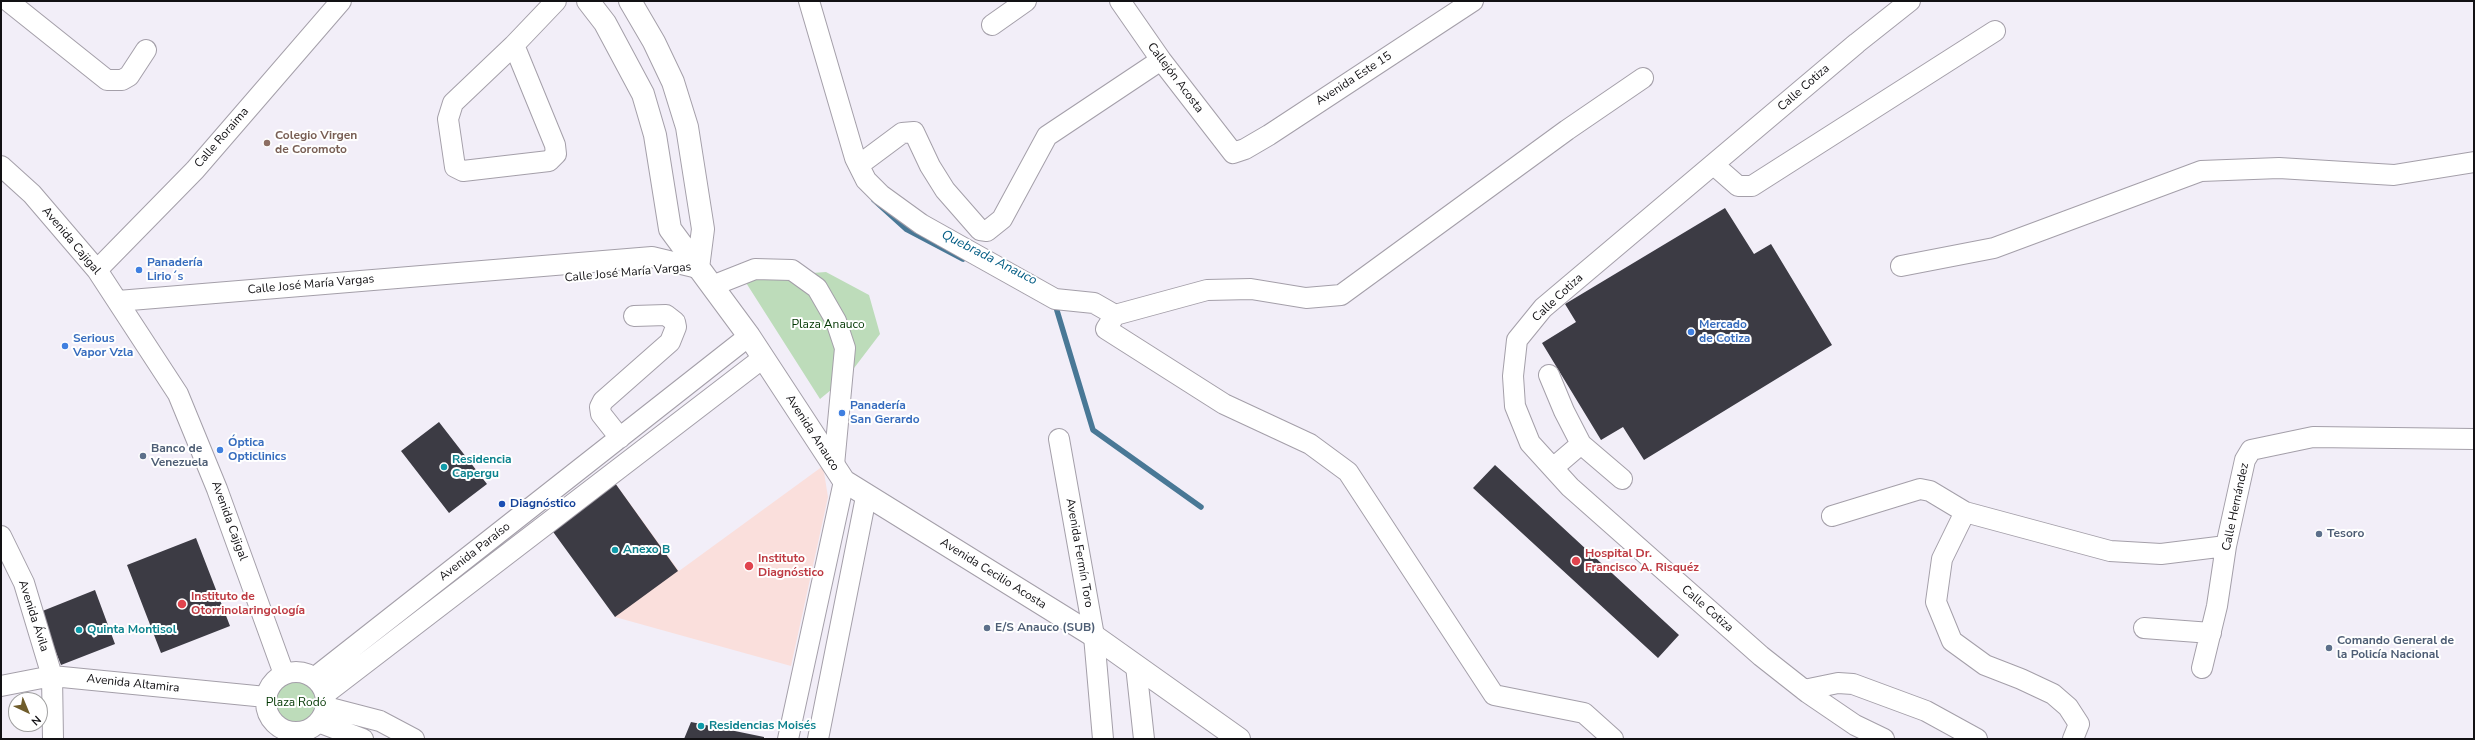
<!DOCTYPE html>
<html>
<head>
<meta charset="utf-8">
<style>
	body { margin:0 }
	#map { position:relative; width:2475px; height:740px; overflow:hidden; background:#f2eef8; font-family:"Nunito Sans",sans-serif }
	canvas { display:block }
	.frame { position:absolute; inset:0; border:2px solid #121114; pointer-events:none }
	.north { position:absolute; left:8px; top:692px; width:40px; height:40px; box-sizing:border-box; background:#fff; border:1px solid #a0a0a1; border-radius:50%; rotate:136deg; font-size:11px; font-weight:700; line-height:16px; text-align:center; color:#121114 }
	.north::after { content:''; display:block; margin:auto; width:14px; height:18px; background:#6f5c2b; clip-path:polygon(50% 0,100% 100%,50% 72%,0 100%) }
</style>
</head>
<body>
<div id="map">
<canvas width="2475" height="740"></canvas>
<div class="frame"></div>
<div class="north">N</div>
</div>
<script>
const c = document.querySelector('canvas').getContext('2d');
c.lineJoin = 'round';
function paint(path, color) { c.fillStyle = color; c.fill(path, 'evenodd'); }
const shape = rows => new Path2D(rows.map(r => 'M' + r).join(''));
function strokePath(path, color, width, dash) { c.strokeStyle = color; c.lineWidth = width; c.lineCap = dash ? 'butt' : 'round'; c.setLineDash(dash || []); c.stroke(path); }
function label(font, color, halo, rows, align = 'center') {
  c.font = font + ' "Nunito Sans",sans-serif'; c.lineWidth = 4; c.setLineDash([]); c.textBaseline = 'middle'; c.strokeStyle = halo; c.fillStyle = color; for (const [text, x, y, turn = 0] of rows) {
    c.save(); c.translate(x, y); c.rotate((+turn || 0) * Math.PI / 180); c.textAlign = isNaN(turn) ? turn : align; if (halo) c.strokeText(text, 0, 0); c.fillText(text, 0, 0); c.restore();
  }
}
paint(shape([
	[823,466,828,497,791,666,615,617,615,483,679,571]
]), '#fadfdc');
paint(shape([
	[826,272,869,295,880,334,848,376,820,399,743,278],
	'270 703a26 26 0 1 1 52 0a26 26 0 1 1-52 0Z'
]), '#bddcba');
strokePath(shape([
	[874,200,906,229,963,259],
	[1055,304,1093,430,1201,507]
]), '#497896', 5.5);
paint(shape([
	[1725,208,1754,254,1771,244,1832,345,1644,460,1623,427,1601,440,1542,343,1576,322,1565,304],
	[439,422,487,484,449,513,401,451],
	[1495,465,1679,635,1658,658,1473,488],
	[615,483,678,571,615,617,551,529],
	[196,538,230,626,161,653,127,565],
	[95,590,115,644,61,665,40,612],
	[691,722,764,737,764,739,684,739]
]), '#3c3b44');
const minor = shape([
	[8,1,107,80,122,80,129,76,146,50],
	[809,1,855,158,866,180,881,195,921,224,1055,299,1094,303,1115,315],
	[1120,1,1161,60,1233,153,1245,149,1269,135,1473,1],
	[992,25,1026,1],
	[514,45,453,103,448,119,455,167,463,171,549,161,556,154,555,145,514,45,556,1],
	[859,165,902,133,914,132,930,166,945,190,980,230,987,231,1002,219,1047,136,1161,60],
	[1714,165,1738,186,1752,186,1995,31],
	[1,166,32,194,97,270,178,394,217,489,284,674],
	[1901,266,1994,248,2201,171,2279,168,2394,175,2474,162],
	[97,270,195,170,341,1],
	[712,286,755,269,792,270,817,288,836,321,845,348,834,465],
	[118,301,652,257,698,268],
	[1549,375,1564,411,1581,444,1622,479],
	[620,438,601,414,600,407,603,401,670,342,676,327,675,322,666,315,634,316],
	[1059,439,1094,636,1103,739],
	[1553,468,1581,444],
	[1965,512,1942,559,1936,602,1952,641,1985,665,2021,679,2053,694,2068,707,2079,724,2073,739],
	[1832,516,1920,489,1930,491,1965,512,2110,551,2161,554,2226,546],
	[1,536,24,583,52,676,53,739],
	[2144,628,2211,633],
	[1136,666,1144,739],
	[2202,668,2217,606,2226,546,2245,460,2251,450,2313,437,2474,439],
	'266 702a30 30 0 1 1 60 0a30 30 0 1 1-60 0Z',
	[314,678,749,336],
	[1,686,52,676,266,697],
	[1804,690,1838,683,1853,684,1926,711,1977,739],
	[325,694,763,358],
	[326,707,380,721,414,739],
	[318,722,363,739],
	[788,739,844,481],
	[818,739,866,497],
	[1613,739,1584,713,1494,695,1348,472,1310,444,1224,404,1106,329,1115,315,1207,290,1251,289,1306,298,1341,295,1567,130,1643,78],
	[1884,739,1855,725,1808,693,1761,656,1570,487,1530,443,1515,406,1513,376,1517,340,1543,308,1857,43,1910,1]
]);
const major = shape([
	[588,1,605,23,643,94,655,135,670,229,749,336,844,481,1094,636,1239,739],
	[630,1,654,42,673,82,687,127,703,229,698,268]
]);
strokePath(minor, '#a49fa9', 22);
strokePath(major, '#a49fa9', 24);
strokePath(minor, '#fff', 20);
strokePath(major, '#fff', 22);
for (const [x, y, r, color] of [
	[267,143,4,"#8d6e63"],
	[139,270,4,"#3f7fe0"],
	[1691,332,4,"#3f7fe0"],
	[65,346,4,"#3f7fe0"],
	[842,413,4,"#3f7fe0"],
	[220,450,4,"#3f7fe0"],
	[143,456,4,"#5c6f8a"],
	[444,467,4,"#0f9aa8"],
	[502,504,4,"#1a4fb4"],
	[2319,534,4,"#5c6f8a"],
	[615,550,4,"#0f9aa8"],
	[1576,561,5,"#e0444e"],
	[749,566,5,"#e0444e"],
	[182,604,5,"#e0444e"],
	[987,628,4,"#5c6f8a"],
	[79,630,4,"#0f9aa8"],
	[2329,648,4,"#5c6f8a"],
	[701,726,4,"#0f9aa8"]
]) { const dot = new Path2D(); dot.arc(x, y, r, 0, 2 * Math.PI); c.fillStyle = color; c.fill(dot); strokePath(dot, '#fff', 1.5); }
label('12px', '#121114', '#fff', [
	["Callejón Acosta",1175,78,53],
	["Avenida Este 15",1354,79,-33],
	["Calle Cotiza",1804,88,-41],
	["Calle Roraima",222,138,-49],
	["Avenida Cajigal",71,241,50],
	["Calle José María Vargas",628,273,-5],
	["Calle José María Vargas",311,285,-5],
	["Calle Cotiza",1558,298,-43],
	["Avenida Anauco",812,433,57],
	["Calle Hernández",2236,507,-78],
	["Avenida Cajigal",229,521,70],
	["Avenida Paraíso",475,552,-38],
	["Avenida Fermín Toro",1079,553,80],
	["Avenida Cecilio Acosta",993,574,32],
	["Calle Cotiza",1707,609,41],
	["Avenida Ávila",33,616,72],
	["Avenida Altamira",133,684,6]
]);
label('bold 12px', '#785e54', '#fff', [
	["Colegio Virgen",275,136],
	["de Coromoto",275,150]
], 'left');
label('bold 12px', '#366cbe', '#fff', [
	["Panadería",147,263],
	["Lirio´s",147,277],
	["Mercado",1699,325],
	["de Cotiza",1699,339],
	["Serious",73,339],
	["Vapor Vzla",73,353],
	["Panadería",850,406],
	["San Gerardo",850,420],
	["Óptica",228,443],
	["Opticlinics",228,457]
], 'left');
label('12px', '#003601', '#fff', [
	["Plaza Anauco",828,325],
	["Plaza Rodó",296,703]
]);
label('bold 12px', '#4e5e75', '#fff', [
	["Banco de",151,449],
	["Venezuela",151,463],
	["Tesoro",2327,534],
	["E/S Anauco (SUB)",995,628],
	["Comando General de",2337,641],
	["la Policía Nacional",2337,655]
], 'left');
label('bold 12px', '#0d838f', '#fff', [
	["Residencia",452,460],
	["Capergu",452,474],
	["Anexo B",623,550],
	["Quinta Montisol",87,630],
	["Residencias Moisés",709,726]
], 'left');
label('bold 12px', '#164399', '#fff', [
	["Diagnóstico",510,504]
], 'left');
label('bold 12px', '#be3a42', '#fff', [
	["Hospital Dr.",1585,554],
	["Francisco A. Risquéz",1585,568],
	["Instituto",758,559],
	["Diagnóstico",758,573],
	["Instituto de",191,597],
	["Otorrinolaringología",191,611]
], 'left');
label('italic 13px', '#015b83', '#fff', [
	["Quebrada Anauco",989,258,27]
]);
</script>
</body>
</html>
